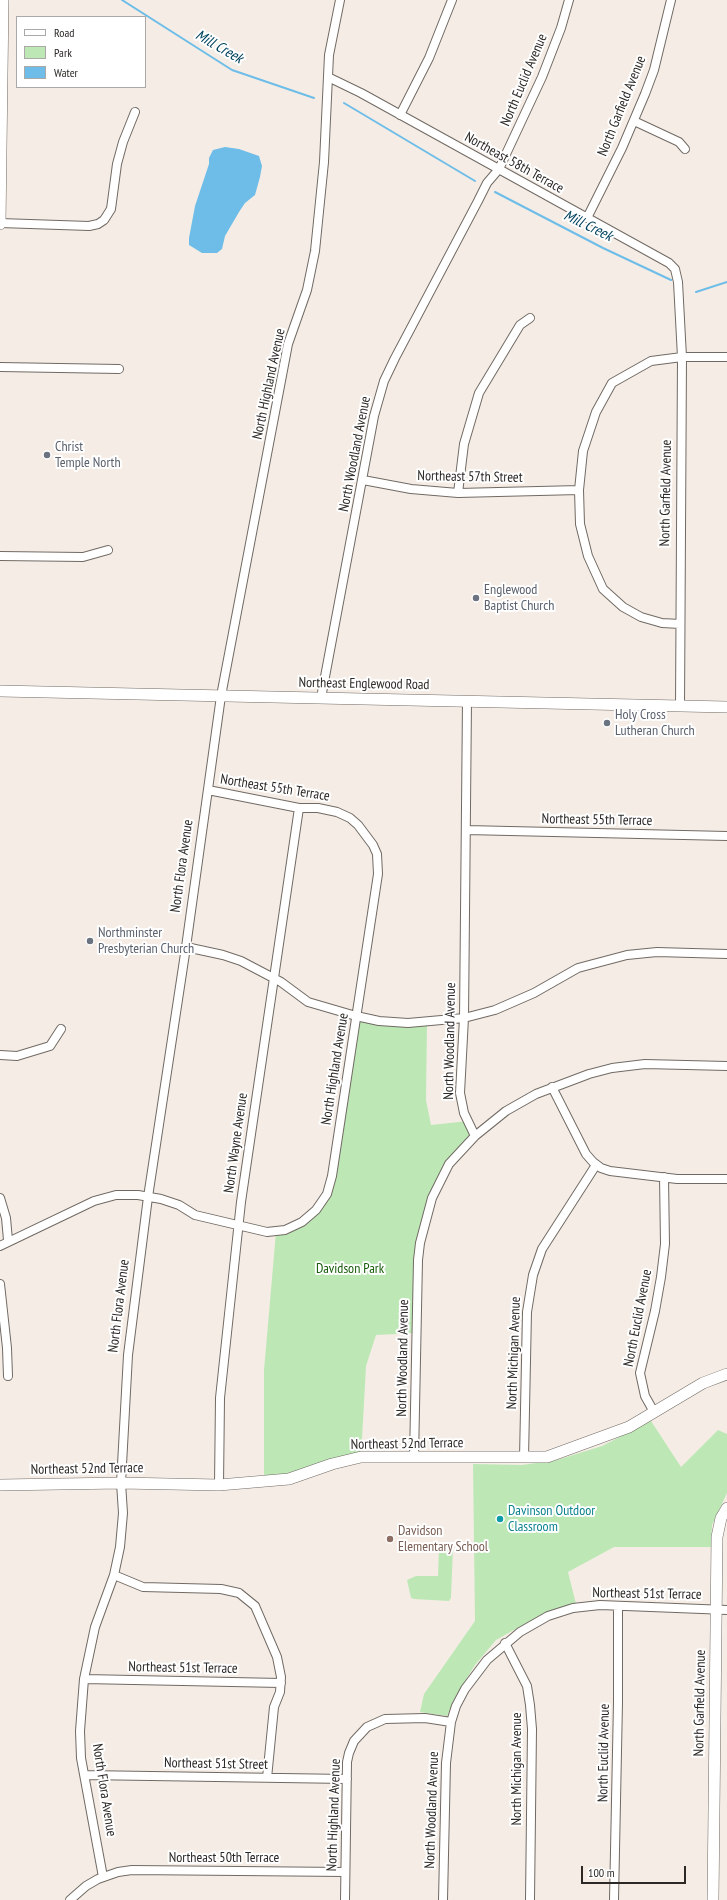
<!DOCTYPE html>
<html>
<head>
<meta charset="utf-8">
<style>
	body { margin:0 }
	#map { position:relative; width:727px; height:1900px; overflow:hidden; background:#f5ede5; font-family:"PT Sans Narrow",sans-serif }
	canvas { display:block }
	.legend { position:absolute; left:16px; top:16px; width:130px; height:72px; box-sizing:border-box; background:#fff; border:1px solid #aaa9a8; margin:0; padding:5px 7px; list-style:none; font-size:12px; color:#2b2825 }
	.legend li { display:flex; align-items:center; gap:8px; height:20px }
	.legend b { width:20px; border:1px solid #aaa9a8 }
	.scale { position:absolute; left:581px; top:1866px; width:105px; height:18px; box-sizing:border-box; border:2px solid #2b2825; border-top:0; padding-left:5px; font-size:12px; line-height:14px; white-space:nowrap; color:#2b2825; -webkit-text-stroke:3px #fff; paint-order:stroke }
</style>
</head>
<body>
<div id="map">
<canvas width="727" height="1900"></canvas>
<ul class="legend">
<li><b style="height:5px;background:#fff"></b>Road</li>
<li><b style="height:11px;background:#bde8b6"></b>Park</li>
<li><b style="height:11px;background:#6ebde8"></b>Water</li>
</ul>
<div class="scale">100 m</div>
</div>
<script>
const c = document.querySelector('canvas').getContext('2d');
c.lineJoin = 'round';
function paint(path, color) { c.fillStyle = color; c.fill(path, 'evenodd'); }
const shape = rows => new Path2D(rows.map(r => 'M' + r).join(''));
function strokePath(path, color, width, dash) { c.strokeStyle = color; c.lineWidth = width; c.lineCap = dash ? 'butt' : 'round'; c.setLineDash(dash || []); c.stroke(path); }
function label(font, color, halo, rows, align = 'center') {
  c.font = font + ' "PT Sans Narrow",sans-serif'; c.lineWidth = 4; c.setLineDash([]); c.textBaseline = 'middle'; c.strokeStyle = halo; c.fillStyle = color; for (const [text, x, y, turn = 0] of rows) {
    c.save(); c.translate(x, y); c.rotate((+turn || 0) * Math.PI / 180); c.textAlign = isNaN(turn) ? turn : align; if (halo) c.strokeText(text, 0, 0); c.fillText(text, 0, 0); c.restore();
  }
}
paint(shape([
	[356,1016,427,1022,426,1100,431,1125,468,1121,475,1136,438,1184,420,1242,416,1333,376,1335,366,1366,361,1457,264,1481,264,1370,276,1232,294,1226,322,1202,333,1167],
	[651,1421,681,1467,718,1430,727,1434,727,1493,712,1525,711,1547,614,1547,568,1572,576,1604,537,1617,496,1640,475,1665,457,1694,447,1716,420,1712,424,1694,475,1621,473,1464,522,1465,557,1460,602,1446],
	[439,1547,453,1547,451,1598,449,1601,414,1599,411,1598,407,1580,416,1576,438,1576]
]), '#bde8b6');
paint(shape([
	[225,147,239,149,259,156,262,166,260,177,255,195,245,203,239,212,225,236,222,249,217,253,202,253,189,245,189,238,195,206,209,164,209,158,213,150]
]), '#6ebde8');
strokePath(shape([
	[122,0,232,70,314,98],
	[344,103,475,181],
	[495,192,603,248,671,280],
	[696,292,727,282]
]), '#6ebde8', 2);
const street = shape([
	[328,77,361,93,669,263,675,269,678,282,682,357,680,706],
	[400,115,429,58,452,0],
	[634,121,679,142,685,149],
	[587,218,622,148,645,94,654,70,671,0],
	[0,223,89,226,98,224,104,220,111,209,117,164,123,142,135,112],
	[0,367,119,369],
	[363,480,411,489,458,493,579,490],
	[458,493,464,444,479,393,520,325,530,318],
	[0,556,83,557,108,550],
	[680,624,662,623,641,617,623,607,603,589,588,556,580,524,579,490,583,451,596,412,612,383,651,361,682,357,727,357],
	[321,698,374,416,384,381,395,358,478,201,487,183,499,169,542,77,561,28,569,0],
	[467,701,464,1018,460,1093,464,1113,475,1136],
	[466,830,727,836],
	[186,947,223,955,241,961,281,982,308,1002,356,1016,379,1021,408,1023,464,1018,495,1010,534,993,578,968,627,955,657,952,727,954],
	[0,1055,17,1056,50,1046,61,1029],
	[552,1087,586,1154,593,1162,601,1168,610,1171,677,1179,727,1179],
	[0,1198,6,1218,8,1240],
	[0,1246,94,1201,116,1195,138,1195,161,1199,179,1205,195,1215,267,1232,285,1230,302,1222,316,1210,327,1194,332,1176,378,874,377,854,373,845,358,825,350,818,337,812,318,808,299,808,208,790],
	[0,1284,7,1348,8,1376],
	[654,1412,645,1396,640,1373,655,1311,661,1277,665,1244,664,1177],
	[414,1458,418,1260,420,1243,432,1198,449,1164,475,1136,506,1111,536,1094,589,1074,612,1068,645,1064,727,1066],
	[524,1458,527,1312,533,1275,542,1249,596,1165],
	[219,1485,220,1398,241,1202,299,808],
	[114,1575,143,1587,221,1589,239,1593,255,1606,277,1657,281,1677,280,1692,274,1707,267,1778],
	[505,1643,527,1686,530,1705,532,1729,530,1900],
	[84,1679,281,1683],
	[85,1775,347,1779],
	[103,1877,81,1758,80,1731,84,1679,95,1627,114,1575,120,1547,123,1513,121,1483,128,1355,148,1197,186,947,221,696,288,344,307,290,315,251,324,162,329,55,340,0],
	[70,1900,86,1886,98,1879,118,1872,132,1870,345,1872],
	[345,1900,347,1762,349,1753,354,1741,367,1727,385,1719,425,1718,451,1722],
	[443,1900,446,1763,451,1722,456,1706,465,1689,487,1660,520,1632,548,1616,573,1608,600,1605,727,1610],
	[614,1900,618,1702,618,1606]
]);
const secondary = shape([
	[0,224,3,0],
	[0,691,727,707],
	[0,1485,121,1483,219,1485,289,1479,332,1464,361,1457,547,1457,629,1427,703,1383,727,1374],
	[713,1900,717,1537,721,1518,727,1508]
]);
strokePath(street, '#716a64', 10);
strokePath(secondary, '#716a64', 12);
strokePath(street, '#fff', 8);
strokePath(secondary, '#fff', 11);
for (const [x, y, r, color] of [
	[47,455,4,"#6b7280"],
	[476,598,4,"#6b7280"],
	[607,723,4,"#6b7280"],
	[90,941,4,"#6b7280"],
	[500,1519,4,"#0f9aa8"],
	[390,1539,4,"#8d6e63"]
]) { const dot = new Path2D(); dot.arc(x, y, r, 0, 2 * Math.PI); c.fillStyle = color; c.fill(dot); strokePath(dot, '#fff', 1.5); }
label('14px', '#2b2825', '#fff', [
	["North Euclid Avenue",524,80,-67],
	["North Garfield Avenue",622,106,-68],
	["Northeast 58th Terrace",514,163,29],
	["North Highland Avenue",269,384,-78],
	["North Woodland Avenue",355,454,-79],
	["Northeast 57th Street",470,477,1],
	["North Garfield Avenue",666,493,-89],
	["Northeast Englewood Road",364,684,1],
	["Northeast 55th Terrace",275,788,9],
	["Northeast 55th Terrace",597,820,1],
	["North Flora Avenue",182,866,-82],
	["North Woodland Avenue",450,1041,-89],
	["North Highland Avenue",335,1069,-81],
	["North Wayne Avenue",236,1143,-82],
	["North Flora Avenue",119,1306,-83],
	["North Euclid Avenue",638,1318,-79],
	["North Michigan Avenue",514,1353,-88],
	["North Woodland Avenue",403,1358,-89],
	["Northeast 52nd Terrace",407,1444,-1],
	["Northeast 52nd Terrace",87,1469,-1],
	["Northeast 51st Terrace",647,1594,1],
	["Northeast 51st Terrace",183,1668,1],
	["North Garfield Avenue",700,1703,-89],
	["North Euclid Avenue",604,1753,-89],
	["Northeast 51st Street",216,1764,1],
	["North Michigan Avenue",517,1769,-90],
	["North Flora Avenue",104,1790,81],
	["North Woodland Avenue",432,1810,-88],
	["North Highland Avenue",334,1815,-88],
	["Northeast 50th Terrace",224,1858]
]);
label('14px', '#5b616d', '#fff', [
	["Christ",55,447],
	["Temple North",55,463],
	["Englewood",484,590],
	["Baptist Church",484,606],
	["Holy Cross",615,715],
	["Lutheran Church",615,731],
	["Northminster",98,933],
	["Presbyterian Church",98,949]
], 'left');
label('14px', '#165c09', '#fff', [
	["Davidson Park",350,1269]
]);
label('14px', '#0d838f', '#fff', [
	["Davinson Outdoor",508,1511],
	["Classroom",508,1527]
], 'left');
label('14px', '#785e54', '#fff', [
	["Davidson",398,1531],
	["Elementary School",398,1547]
], 'left');
label('italic 15px', '#004360', '#fff', [
	["Mill Creek",219,47,30],
	["Mill Creek",588,226,26]
]);
</script>
</body>
</html>
